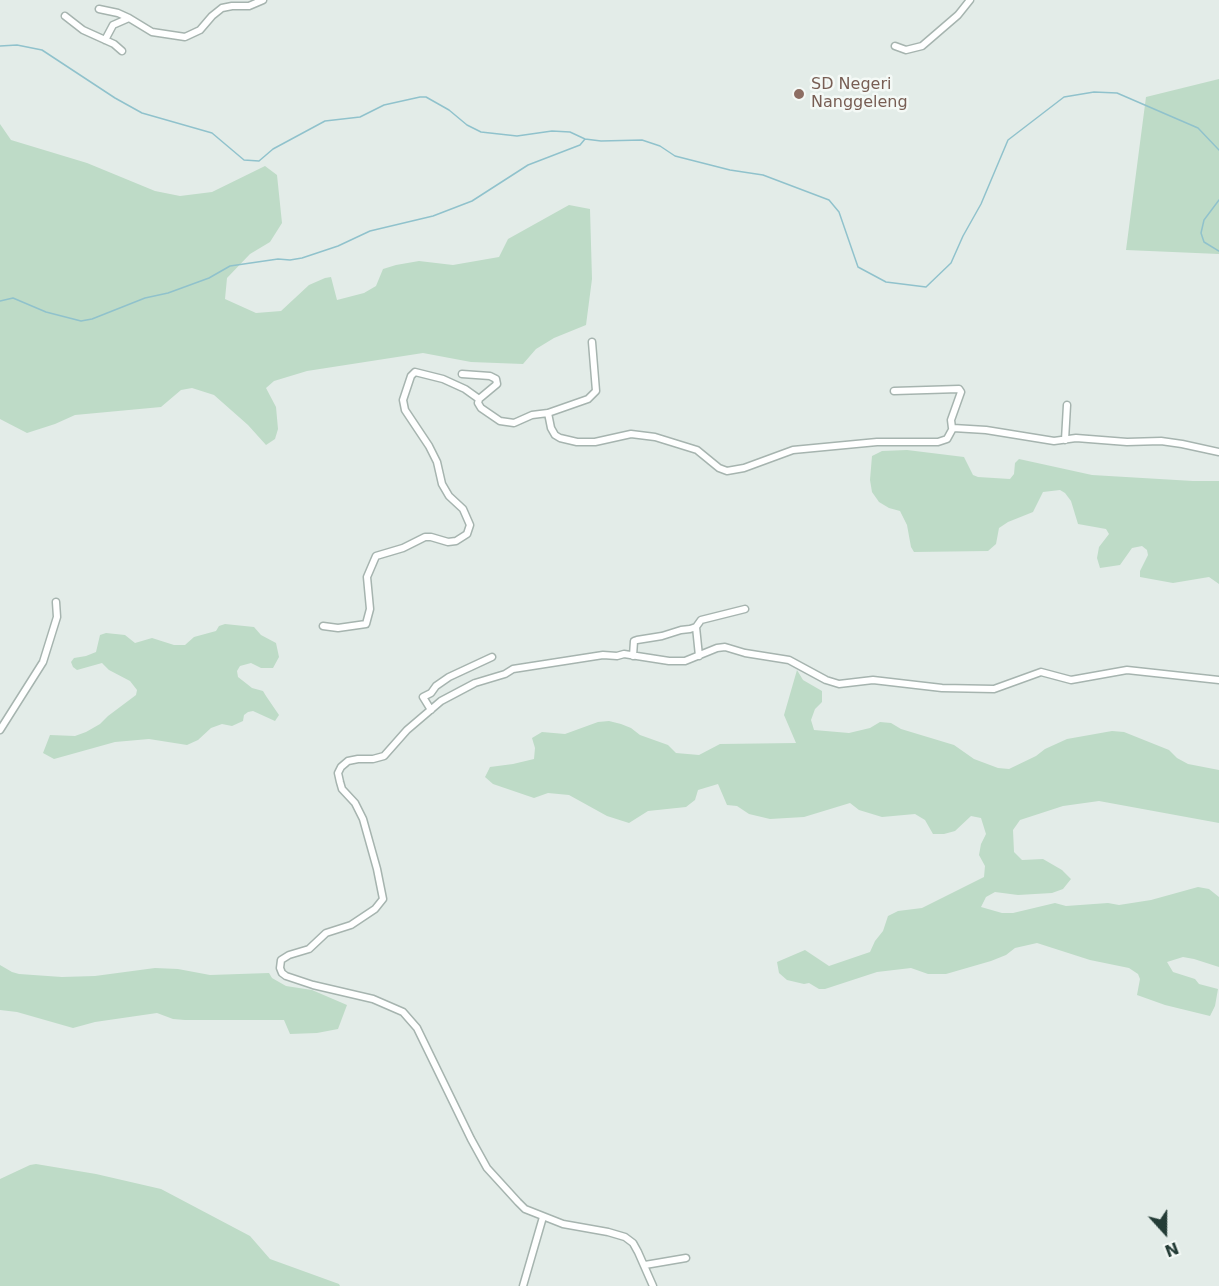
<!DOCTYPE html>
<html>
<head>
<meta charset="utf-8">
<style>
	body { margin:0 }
	#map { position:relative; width:1219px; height:1286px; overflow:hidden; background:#e3ece8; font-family:"DejaVu Sans",sans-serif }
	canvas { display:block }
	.north { position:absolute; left:1135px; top:1202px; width:60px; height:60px; -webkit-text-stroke:4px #f4f9f6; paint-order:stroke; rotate:159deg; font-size:16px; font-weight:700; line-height:24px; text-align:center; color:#243c36 }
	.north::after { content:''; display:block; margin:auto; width:21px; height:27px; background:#243c36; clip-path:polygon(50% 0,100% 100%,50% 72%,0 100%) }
</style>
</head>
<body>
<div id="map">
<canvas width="1219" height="1286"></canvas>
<div class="north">N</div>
</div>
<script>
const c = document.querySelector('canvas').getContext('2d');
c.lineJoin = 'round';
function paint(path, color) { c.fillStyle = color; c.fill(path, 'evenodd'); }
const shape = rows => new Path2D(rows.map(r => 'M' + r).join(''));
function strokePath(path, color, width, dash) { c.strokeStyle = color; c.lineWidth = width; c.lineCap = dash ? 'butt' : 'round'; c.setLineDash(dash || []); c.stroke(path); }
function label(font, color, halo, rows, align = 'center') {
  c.font = font + ' "DejaVu Sans",sans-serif'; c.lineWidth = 5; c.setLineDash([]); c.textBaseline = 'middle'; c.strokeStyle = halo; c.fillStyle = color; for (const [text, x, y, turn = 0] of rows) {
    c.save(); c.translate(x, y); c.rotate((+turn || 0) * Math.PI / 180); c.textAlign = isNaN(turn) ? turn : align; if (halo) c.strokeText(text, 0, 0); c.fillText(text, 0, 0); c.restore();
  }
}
paint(shape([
	[1219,79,1219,254,1126,250,1146,97],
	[0,124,11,140,87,163,155,191,180,196,212,192,265,166,277,175,282,223,270,242,250,254,227,278,225,299,256,313,281,311,309,285,325,278,331,277,337,300,364,293,376,286,383,269,396,265,419,261,453,265,499,257,508,239,569,205,590,209,592,279,586,325,554,338,536,349,523,364,471,362,423,353,307,371,274,381,266,388,276,407,278,429,275,439,266,445,248,425,214,395,192,388,181,390,161,407,75,415,55,424,27,433,0,419],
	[907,450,964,457,973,475,978,477,1010,479,1014,474,1015,463,1019,459,1092,475,1193,481,1219,481,1219,584,1209,577,1173,583,1140,577,1140,571,1148,555,1147,550,1142,546,1132,548,1120,565,1100,568,1097,558,1099,547,1109,534,1106,529,1078,524,1071,501,1065,493,1060,490,1043,492,1033,512,1008,522,999,528,996,544,988,551,914,552,911,547,907,525,900,511,889,508,879,502,872,492,870,480,872,456,882,451],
	[225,624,254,627,261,635,276,643,279,657,273,668,261,668,251,663,240,666,237,671,238,677,247,684,252,688,263,691,266,696,279,715,275,721,253,711,248,712,244,715,243,721,232,726,222,724,211,728,198,740,187,745,149,739,115,742,54,759,43,753,50,735,75,736,86,732,100,724,108,716,136,695,137,690,130,681,109,670,102,663,77,670,73,667,71,662,74,658,86,656,96,652,100,635,106,633,125,635,135,643,152,638,174,645,185,645,194,637,216,631,219,626],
	[797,670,803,680,822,691,822,702,815,709,811,720,814,730,849,733,870,728,880,722,891,723,901,729,954,745,974,759,998,768,1009,769,1036,756,1045,749,1067,739,1112,731,1124,732,1169,750,1177,758,1188,764,1219,770,1219,823,1099,801,1063,806,1020,820,1013,830,1014,852,1022,860,1043,859,1062,870,1071,879,1063,889,1052,893,1018,895,995,892,986,897,981,907,1002,913,1013,913,1055,903,1066,906,1108,903,1119,905,1151,900,1198,887,1209,889,1219,897,1219,967,1194,959,1183,957,1167,962,1173,972,1195,979,1199,984,1218,989,1215,1006,1210,1016,1165,1005,1137,995,1140,979,1138,974,1129,968,1090,960,1037,943,1015,948,1006,955,991,961,946,974,928,974,911,968,877,972,825,989,819,989,809,983,804,984,787,980,779,973,777,962,805,950,829,966,870,952,875,941,883,931,888,916,898,911,922,908,984,877,985,866,979,855,981,844,986,834,981,818,971,816,955,831,944,834,933,834,925,820,915,814,882,817,859,810,850,803,804,817,770,819,749,814,737,806,727,805,718,784,698,790,695,800,686,807,648,811,629,823,607,816,569,795,548,793,534,798,493,784,485,777,490,767,513,764,534,759,535,748,532,738,542,732,565,734,598,722,609,721,621,724,631,728,640,735,668,745,676,753,699,755,720,744,796,743,784,715],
	[0,965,12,972,19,974,62,977,95,976,155,968,178,969,210,975,269,973,272,978,286,986,312,990,347,1005,338,1029,317,1033,290,1034,284,1020,185,1020,173,1019,157,1013,95,1022,73,1028,17,1012,0,1010],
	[36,1164,96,1174,161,1189,250,1236,270,1259,339,1284,340,1286,0,1286,0,1179,30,1165]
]), '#bedbc7');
strokePath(shape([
	[0,46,17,45,42,50,115,98,142,113,212,133,244,160,259,161,273,149,325,121,360,117,384,105,420,97,426,97,449,110,467,125,481,132,517,136,552,131,570,132,585,139,601,141,642,140,660,146,675,156,730,170,763,175,829,200,839,212,858,267,886,282,926,287,951,263,963,236,981,204,1008,140,1064,97,1094,92,1117,93,1198,128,1219,150],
	[1219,200,1204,220,1201,233,1204,242,1219,251],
	[0,301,13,298,46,312,81,321,92,319,145,298,168,293,209,278,230,266,278,259,290,260,302,258,338,246,370,231,433,216,472,201,528,165,580,145,585,139]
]), '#90c2cc', 1.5);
const street = shape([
	[99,9,118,13,129,18,152,32,185,37,200,30,212,16,222,8,232,6,249,6,263,0],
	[65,16,83,30,114,44,122,51],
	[105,40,113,25,129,18],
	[895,46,906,50,922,46,958,15,970,0],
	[462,374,490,376,496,379,497,384,479,399,478,403,481,408,500,421,514,423,532,415,548,413,551,428,555,435,560,438,577,442,595,442,631,434,655,437,697,450,719,468,727,471,744,468,793,450,877,442,938,442,947,439,953,428,986,430,1054,441,1076,438,1127,442,1161,441,1182,444,1219,452],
	[894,391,959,389,961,392,951,420,952,428],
	[548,413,588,399,596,391,592,342],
	[1065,440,1067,405],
	[323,626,338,628,366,624,370,609,367,577,376,556,403,548,425,537,431,537,448,542,456,541,467,534,470,525,463,509,449,496,442,484,437,462,429,446,405,410,403,400,411,376,415,372,443,379,465,389,479,399],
	[696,627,699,656],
	[633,656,634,641,637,640,662,636,681,630,690,629,696,627,701,620,745,609],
	[431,710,423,697,431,693,436,686,449,677,492,657],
	[0,730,43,662,57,617,56,602],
	[645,1265,686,1258],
	[523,1286,543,1217],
	[653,1286,638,1252,633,1243,625,1237,608,1232,563,1224,525,1209,518,1202,487,1168,471,1139,417,1028,403,1012,373,999,313,985,286,976,282,973,280,968,281,960,289,955,309,949,326,933,351,925,375,909,383,899,377,869,363,819,355,803,342,789,340,782,338,773,341,767,348,761,358,759,373,759,384,756,407,730,441,701,475,683,505,674,513,669,603,655,617,656,624,654,669,661,685,661,717,648,725,647,745,653,789,660,826,680,839,684,873,680,942,688,994,689,1041,672,1071,680,1127,670,1219,680]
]);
strokePath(street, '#a6b4af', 9);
strokePath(street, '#fff', 6);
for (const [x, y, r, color] of [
	[799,94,6,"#8d6e63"]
]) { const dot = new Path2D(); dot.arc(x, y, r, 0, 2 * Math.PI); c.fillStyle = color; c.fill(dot); strokePath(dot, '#f4f9f6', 2); }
label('16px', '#785e54', '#f4f9f6', [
	["SD Negeri",811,85],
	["Nanggeleng",811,103]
], 'left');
</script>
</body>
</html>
